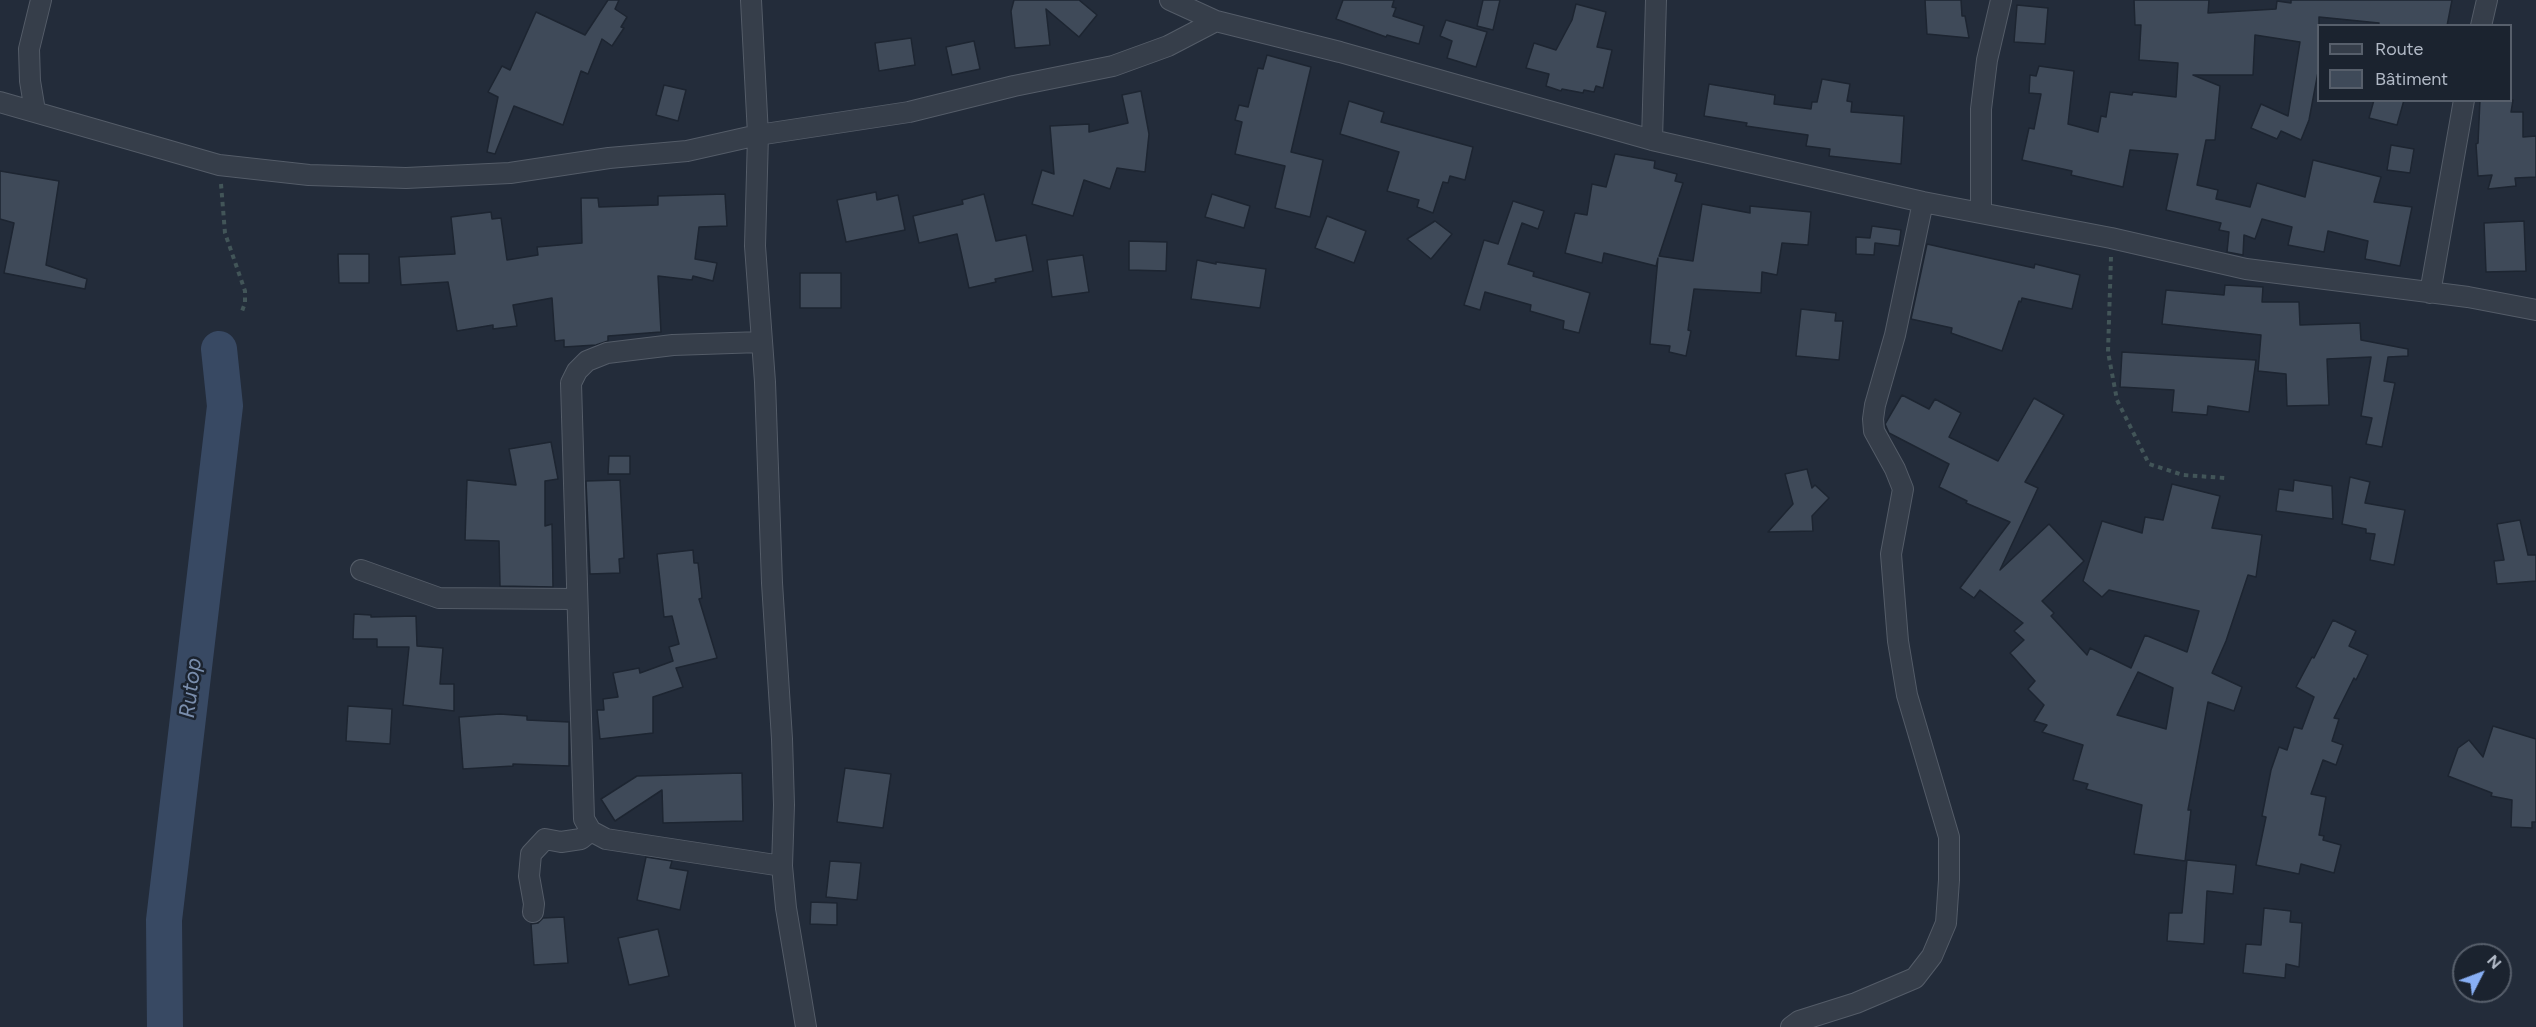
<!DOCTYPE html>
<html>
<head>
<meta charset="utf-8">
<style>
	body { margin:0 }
	#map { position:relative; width:2536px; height:1027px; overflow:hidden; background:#232c3a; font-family:Figtree,sans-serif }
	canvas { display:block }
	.legend { position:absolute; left:2317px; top:24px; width:195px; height:78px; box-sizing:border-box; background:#1b232f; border:2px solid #575f6b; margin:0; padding:8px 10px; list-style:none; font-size:18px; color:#b1b9c6 }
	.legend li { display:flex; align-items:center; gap:12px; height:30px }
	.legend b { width:30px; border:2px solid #575f6b }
	.north { position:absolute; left:2452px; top:943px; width:60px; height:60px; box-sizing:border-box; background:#1b232f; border:2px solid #575f6b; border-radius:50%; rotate:48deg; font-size:16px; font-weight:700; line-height:24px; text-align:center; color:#b1b9c6 }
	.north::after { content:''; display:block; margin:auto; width:21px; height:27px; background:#88aff5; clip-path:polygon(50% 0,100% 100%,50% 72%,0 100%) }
</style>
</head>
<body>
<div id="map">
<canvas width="2536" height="1027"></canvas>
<ul class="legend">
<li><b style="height:8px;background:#363e4a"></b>Route</li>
<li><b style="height:16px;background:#3f4a59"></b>Bâtiment</li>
</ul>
<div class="north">N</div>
</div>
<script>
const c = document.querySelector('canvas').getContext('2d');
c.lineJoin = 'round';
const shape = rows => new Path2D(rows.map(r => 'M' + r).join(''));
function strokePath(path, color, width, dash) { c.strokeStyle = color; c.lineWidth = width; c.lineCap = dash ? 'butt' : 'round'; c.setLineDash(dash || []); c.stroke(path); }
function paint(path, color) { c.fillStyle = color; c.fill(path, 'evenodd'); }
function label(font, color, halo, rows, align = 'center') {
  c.font = font + ' Figtree,sans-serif'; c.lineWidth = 5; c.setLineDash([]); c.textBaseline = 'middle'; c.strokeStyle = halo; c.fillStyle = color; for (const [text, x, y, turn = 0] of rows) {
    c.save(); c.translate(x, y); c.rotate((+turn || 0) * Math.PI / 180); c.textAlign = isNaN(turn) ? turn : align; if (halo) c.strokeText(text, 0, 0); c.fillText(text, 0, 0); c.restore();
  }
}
strokePath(shape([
	[165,1027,164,920,225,406,219,349]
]), '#384963', 36);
const building = shape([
	[608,0,619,0,615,9,627,17,621,27,624,28,612,46,602,39,588,74,581,71,563,125,514,106,495,154,487,152,498,97,488,92,502,66,510,70,536,12,585,35,608,0],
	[1014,0,1079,0,1097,15,1079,37,1046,9,1050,45,1015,48,1011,11,1014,0],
	[1343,0,1394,0,1392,7,1396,8,1393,16,1424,26,1419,44,1387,35,1386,37,1336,19,1343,0],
	[1483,0,1500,0,1493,30,1477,26,1483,0],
	[1925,0,1961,0,1962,16,1965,16,1969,38,1927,34,1925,0],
	[2134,0,2209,0,2208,13,2276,9,2277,1,2291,3,2291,0,2452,0,2447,26,2378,26,2379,23,2319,17,2319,67,2309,120,2301,140,2281,131,2277,139,2251,128,2261,104,2288,116,2300,42,2255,35,2253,75,2193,75,2220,86,2215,140,2206,140,2197,185,2218,190,2216,199,2250,207,2257,183,2305,197,2313,160,2381,177,2374,202,2412,207,2400,266,2365,259,2368,241,2328,231,2324,252,2288,245,2292,227,2262,219,2255,239,2244,235,2243,255,2227,252,2229,232,2219,230,2221,223,2166,210,2178,154,2130,150,2123,187,2071,175,2072,171,2022,160,2029,128,2034,129,2041,94,2029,93,2030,75,2036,76,2039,66,2074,71,2068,124,2098,132,2101,116,2106,117,2110,92,2132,95,2133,92,2176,97,2178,63,2139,60,2141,25,2135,25,2134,0],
	[1576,4,1606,12,1597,47,1612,50,1603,88,1596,86,1594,92,1584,90,1583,93,1562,89,1561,91,1546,86,1549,74,1526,68,1534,43,1556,50,1572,20,1576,4],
	[2017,5,2048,8,2045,44,2014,42,2017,5],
	[1446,20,1487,32,1476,67,1447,58,1452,41,1440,36,1446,20],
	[911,38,915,65,879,71,875,43,911,38],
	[974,41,980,69,952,75,946,47,974,41],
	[1267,55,1311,67,1291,152,1323,160,1310,217,1275,208,1285,166,1235,154,1242,122,1235,120,1239,105,1248,107,1258,68,1263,69,1267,55],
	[1822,79,1850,84,1847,101,1852,102,1851,112,1904,116,1901,164,1829,156,1830,149,1806,146,1808,135,1746,126,1747,123,1704,116,1709,84,1775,95,1774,104,1811,109,1812,102,1817,102,1822,79],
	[664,85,686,90,678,121,656,115,664,85],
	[1141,91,1149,134,1145,172,1117,168,1110,189,1084,180,1073,216,1032,204,1042,170,1054,174,1050,126,1089,124,1089,132,1128,123,1122,95,1141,91],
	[2374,100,2404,100,2397,125,2369,118,2374,100],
	[2480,100,2513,100,2511,112,2523,112,2523,137,2536,136,2536,177,2515,178,2516,186,2488,189,2492,175,2478,176,2476,144,2478,143,2480,100],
	[1349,101,1384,112,1381,122,1473,147,1465,180,1450,176,1448,183,1443,182,1433,213,1417,207,1419,200,1387,191,1399,152,1340,134,1349,101],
	[2391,145,2414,149,2410,173,2387,170,2391,145],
	[1615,154,1655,161,1654,168,1677,174,1675,181,1683,183,1659,256,1693,261,1702,204,1750,213,1750,206,1811,212,1808,245,1782,243,1777,275,1762,272,1761,293,1694,289,1688,330,1691,331,1686,356,1669,352,1670,346,1650,344,1658,258,1656,266,1604,253,1602,263,1565,253,1575,213,1587,215,1592,184,1606,187,1615,154],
	[0,171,59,181,46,265,87,279,85,289,4,273,14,223,0,219,0,171],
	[876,192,877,200,898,195,905,230,846,242,837,200,876,192],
	[725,194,727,226,699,227,695,259,717,263,713,281,693,276,692,280,658,276,661,332,608,336,608,341,596,345,564,347,564,340,555,341,552,298,513,305,517,326,493,329,493,325,457,331,448,282,401,285,399,257,455,254,451,217,491,212,492,219,501,218,507,260,538,255,537,247,582,243,581,198,598,198,599,207,658,205,658,196,725,194],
	[984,194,996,241,1026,235,1033,271,995,279,996,282,969,288,957,234,919,243,913,216,963,204,962,200,984,194],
	[1212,194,1250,206,1244,228,1205,217,1212,194],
	[1513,201,1544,211,1538,229,1522,223,1508,264,1534,272,1533,276,1590,293,1579,333,1563,329,1564,321,1530,311,1531,305,1485,292,1480,310,1464,305,1484,240,1498,244,1513,201],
	[1327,216,1366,231,1354,263,1315,248,1327,216],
	[1435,221,1452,234,1431,259,1407,239,1435,221],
	[2524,221,2526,271,2486,272,2484,223,2524,221],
	[1872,226,1901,230,1899,246,1875,243,1874,255,1856,254,1856,237,1870,238,1872,226],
	[1129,241,1167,242,1166,271,1129,270,1129,241],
	[1927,244,2034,268,2035,264,2080,275,2072,309,2022,298,2021,302,2019,301,2002,351,1951,333,1952,328,1911,319,1927,244],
	[338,254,369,254,369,283,339,283,338,254],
	[1083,255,1089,292,1052,297,1047,260,1083,255],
	[1197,260,1216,264,1216,262,1266,269,1260,308,1191,299,1197,260],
	[800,273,841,273,841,308,800,308,800,273],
	[2225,285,2263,287,2262,302,2299,302,2300,325,2360,323,2361,340,2408,349,2408,356,2388,357,2384,381,2395,383,2382,447,2366,444,2372,418,2361,416,2371,357,2327,359,2329,405,2287,406,2286,374,2258,371,2261,335,2162,324,2166,290,2224,295,2225,285],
	[1801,309,1836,313,1835,321,1843,321,1839,360,1796,356,1801,309],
	[2122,352,2256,360,2249,412,2208,406,2207,415,2172,412,2174,390,2120,387,2122,352],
	[1902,395,1929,409,1935,399,1961,413,1949,437,1998,461,2034,398,2064,415,2025,482,2038,488,2000,570,2049,524,2084,561,2042,601,2054,613,2051,616,2087,655,2090,648,2131,668,2145,635,2187,652,2199,611,2109,590,2102,597,2083,581,2102,521,2142,533,2145,517,2163,520,2172,484,2220,496,2212,528,2262,535,2256,577,2248,575,2226,641,2212,673,2242,687,2234,711,2208,702,2188,810,2191,810,2185,861,2134,854,2142,805,2086,789,2088,784,2073,780,2083,745,2042,732,2047,725,2034,721,2044,705,2028,689,2035,681,2010,653,2024,640,2014,631,2023,623,1980,590,1974,598,1960,588,2010,522,1966,503,1967,501,1939,487,1949,464,1889,433,1885,424,1902,395],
	[2138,672,2173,688,2166,729,2117,715,2138,672],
	[551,442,558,479,545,481,545,526,552,524,553,587,500,586,499,541,465,540,467,480,516,485,509,449,551,442],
	[609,456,630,456,630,474,608,474,609,456],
	[1807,469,1812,488,1815,485,1829,498,1812,516,1813,531,1768,532,1793,504,1785,474,1807,469],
	[2350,477,2370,482,2365,503,2405,510,2394,565,2370,560,2375,534,2366,533,2366,529,2342,524,2350,477],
	[620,480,624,558,619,559,620,573,590,574,586,481,620,480],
	[2294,480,2332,486,2333,519,2276,511,2279,489,2293,491,2294,480],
	[2520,520,2528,555,2536,555,2536,581,2497,584,2494,561,2504,560,2497,524,2520,520],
	[693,550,694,563,698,563,702,598,699,599,717,658,676,668,683,687,653,697,653,733,600,739,597,710,604,710,603,699,618,697,613,673,639,668,640,673,673,661,669,647,679,644,672,616,664,617,657,554,693,550],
	[354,614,371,615,371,617,416,616,417,646,443,648,440,684,454,684,454,711,403,705,409,647,377,647,377,639,353,639,354,614],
	[2333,620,2356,631,2349,646,2368,655,2356,680,2354,678,2334,718,2339,719,2332,741,2343,745,2336,765,2323,760,2311,794,2326,797,2319,835,2324,836,2323,840,2341,845,2334,873,2301,864,2299,874,2256,865,2266,817,2262,816,2271,770,2279,747,2287,750,2294,727,2302,729,2314,697,2296,687,2312,657,2314,658,2333,620],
	[348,706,392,709,390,744,346,741,348,706],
	[500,714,527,716,527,720,569,722,569,766,513,764,513,766,463,769,459,717,500,714],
	[2493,726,2536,739,2536,822,2532,822,2532,828,2511,827,2512,800,2491,796,2492,793,2448,776,2458,748,2469,740,2483,757,2493,726],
	[845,768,891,774,883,828,837,822,845,768],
	[742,773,743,821,663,823,662,790,615,821,601,799,637,776,742,773],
	[646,857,672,861,670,868,688,871,680,910,637,900,646,857],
	[2187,860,2236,865,2233,894,2207,891,2204,944,2167,941,2169,913,2182,913,2187,860],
	[830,861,861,863,857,900,826,897,830,861],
	[811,902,837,903,837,925,810,924,811,902],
	[2264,908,2291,911,2290,922,2302,923,2299,967,2286,964,2285,978,2243,973,2246,944,2261,945,2264,908],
	[564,917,568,963,534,965,531,924,538,923,543,918,564,917],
	[658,929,669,976,629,985,618,938,658,929]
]);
paint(building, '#3f4a59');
strokePath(building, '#1d2531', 1.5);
const street = shape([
	[751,0,758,135,755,246,765,382,772,583,782,739,784,805,782,866,786,908,806,1027],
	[1170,0,1216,21,1340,52,1652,140,1923,202,2111,238,2246,269,2468,297,2536,310],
	[2481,26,2487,0],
	[0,102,219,165,309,175,406,178,510,173,609,158,687,151,758,135,909,112,1014,86,1113,66,1168,46,1216,21],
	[35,111,30,81,29,49,41,0],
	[1652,140,1656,0],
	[1981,213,1981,109,1987,60,2001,0],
	[2430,293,2464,100],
	[761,342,673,345,607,353,587,361,577,371,571,383,584,819,591,831,606,839,782,866],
	[361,570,439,598,577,599],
	[533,912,534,904,529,876,531,854,545,839,561,842,581,839,591,831],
	[1791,1027,1799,1021,1856,1003,1915,978,1932,956,1946,923,1949,880,1949,837,1907,695,1898,641,1891,554,1903,489,1895,469,1874,431,1873,419,1875,405,1895,335,1923,202]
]);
strokePath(street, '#545c68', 22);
strokePath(shape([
	[221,184,225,233,245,291,245,303,241,314],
	[2111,257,2108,352,2117,400,2149,464,2183,475,2225,478]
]), '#425558', 4, [4.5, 4.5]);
strokePath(street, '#363e4a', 20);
label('italic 22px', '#7a8ead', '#1b232f', [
	["Rutop",191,688,-83]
]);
</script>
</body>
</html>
